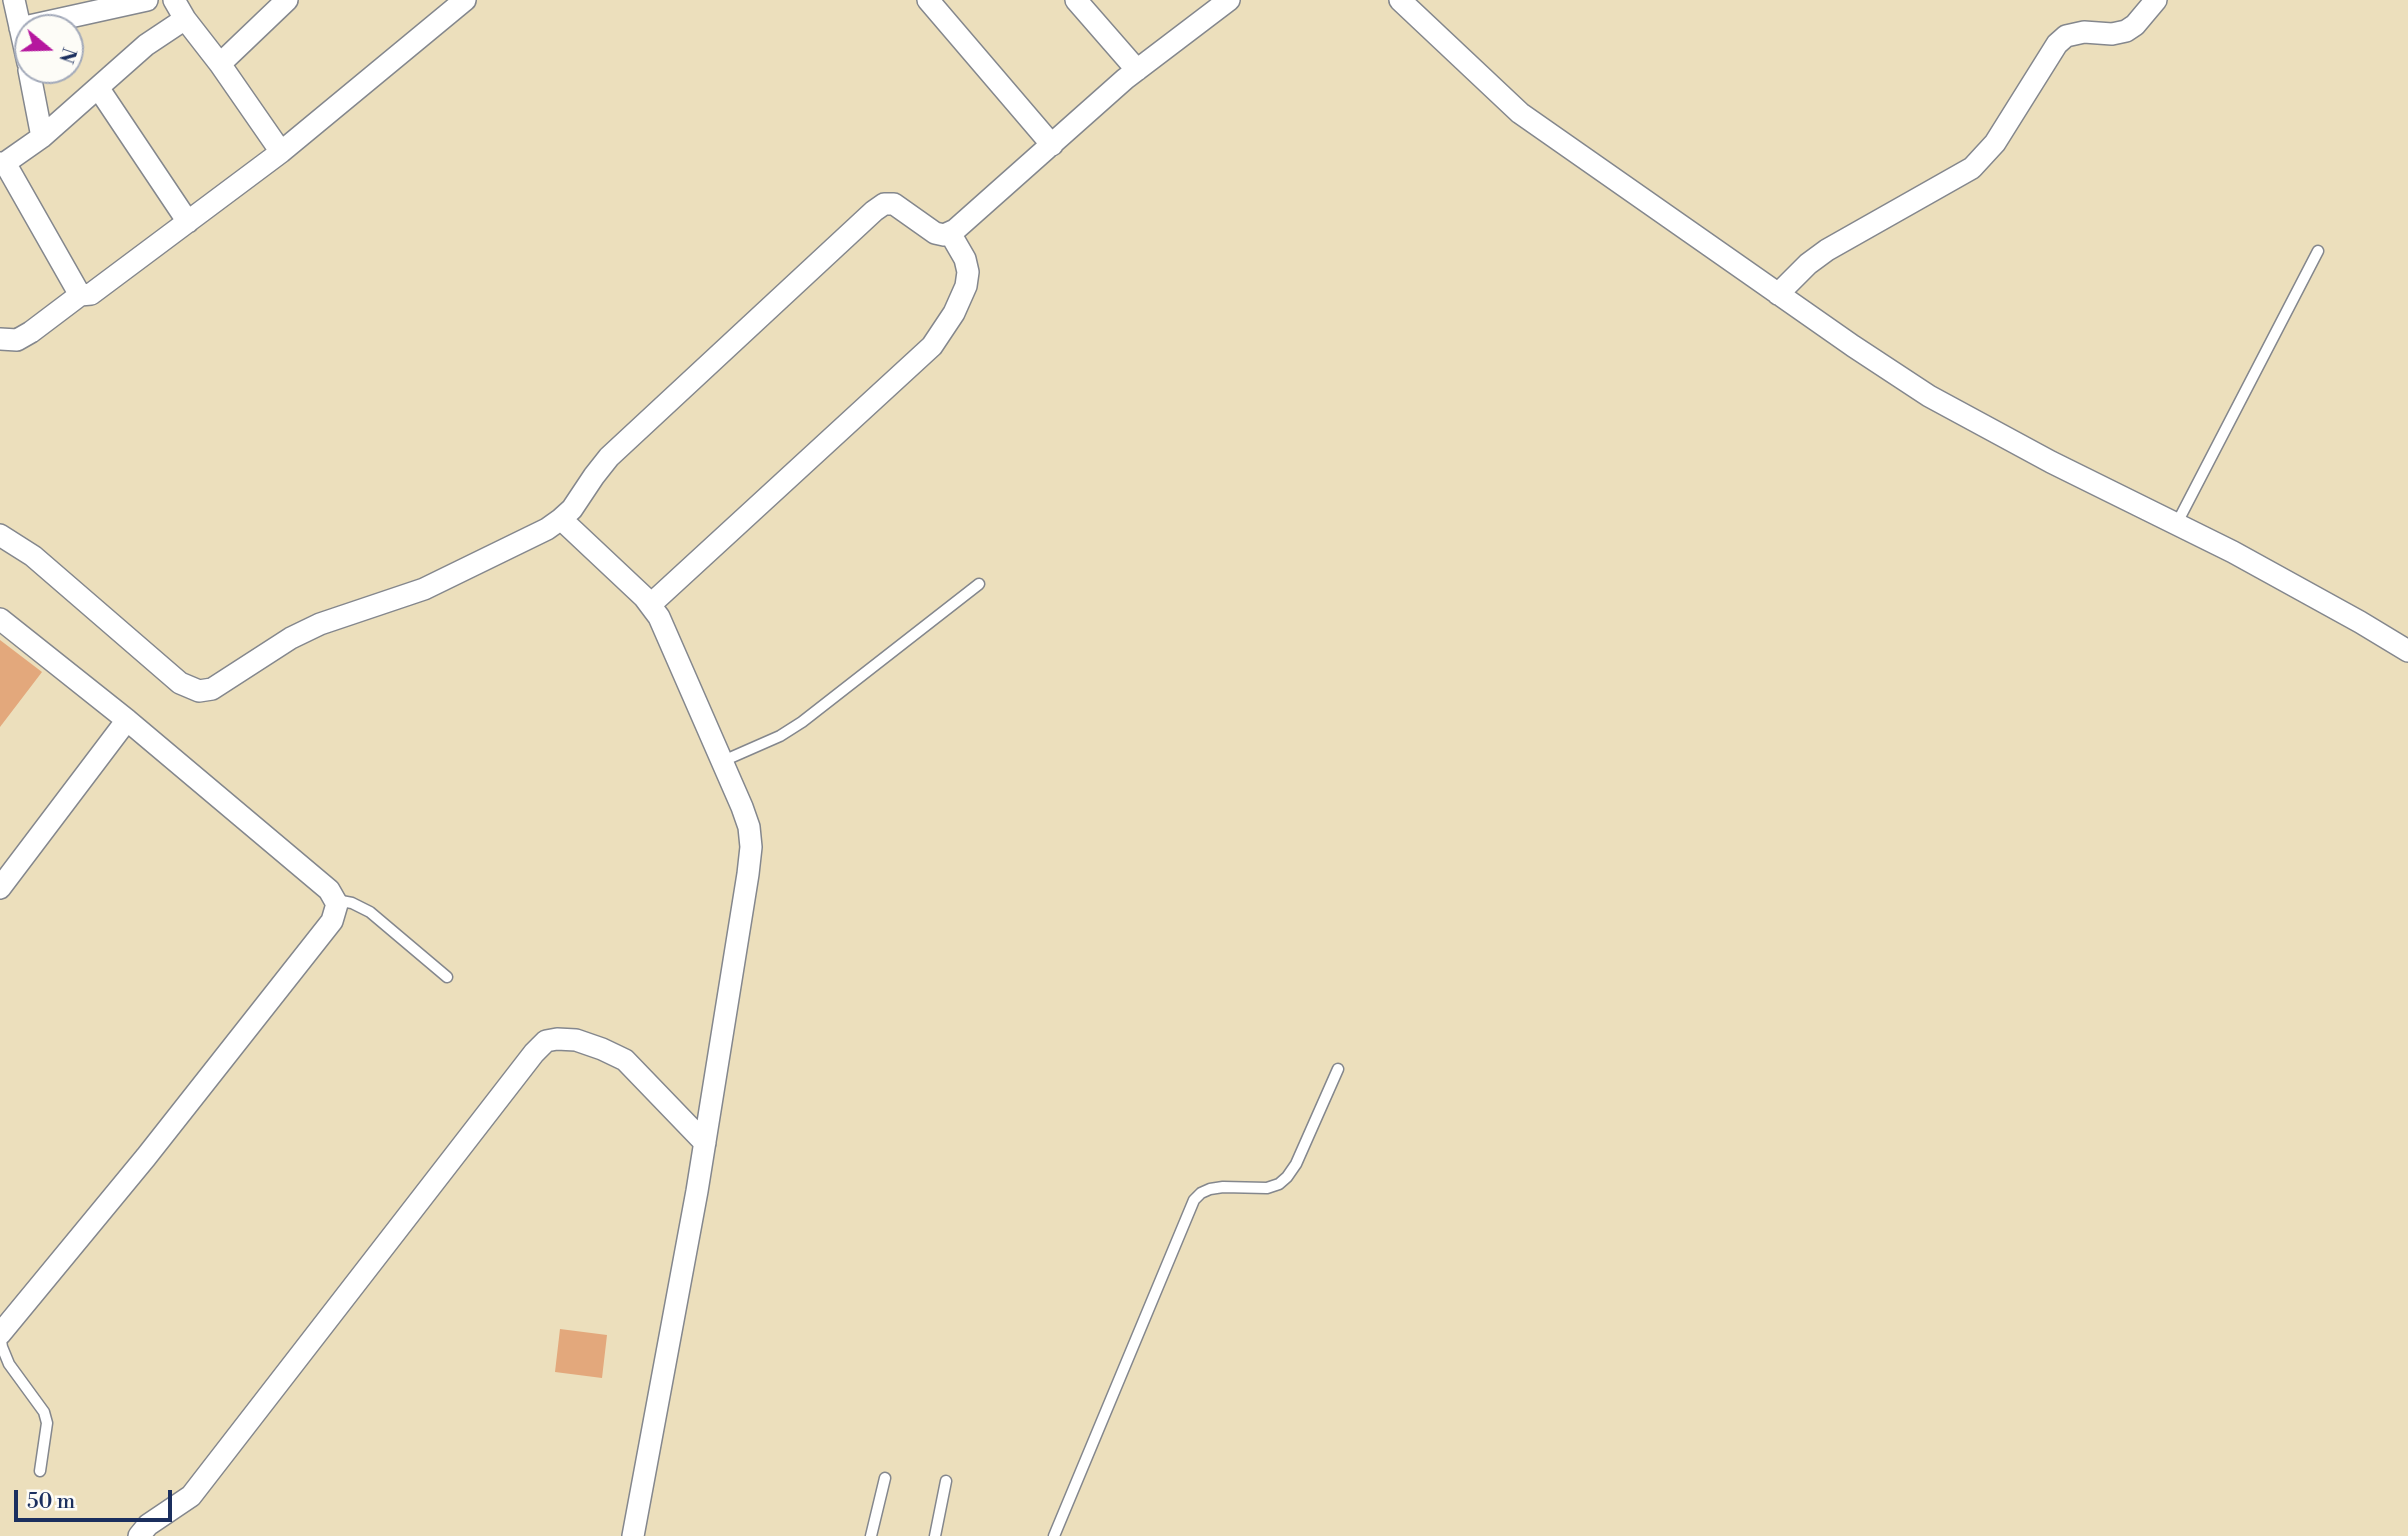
<!DOCTYPE html>
<html>
<head>
<meta charset="utf-8">
<style>
	body { margin:0 }
	#map { position:relative; width:2408px; height:1536px; overflow:hidden; background:#ecdfbc; font-family:"Libre Bodoni",serif }
	canvas { display:block }
	.north { position:absolute; left:14px; top:14px; width:70px; height:70px; box-sizing:border-box; background:#fdfcf7; border:2px solid #a3aaba; border-radius:50%; rotate:109deg; font-size:19px; font-weight:700; line-height:28px; text-align:center; color:#1b2f5e }
	.north::after { content:''; display:block; margin:auto; width:24px; height:32px; background:#b5179e; clip-path:polygon(50% 0,100% 100%,50% 72%,0 100%) }
	.scale { position:absolute; left:14px; top:1490px; width:158px; height:32px; box-sizing:border-box; border:4px solid #1b2f5e; border-top:0; padding-left:9px; font-size:21px; line-height:24px; white-space:nowrap; color:#1b2f5e; -webkit-text-stroke:5px #fdfcf7; paint-order:stroke }
</style>
</head>
<body>
<div id="map">
<canvas width="2408" height="1536"></canvas>
<div class="north">N</div>
<div class="scale">50 m</div>
</div>
<script>
const c = document.querySelector('canvas').getContext('2d');
c.lineJoin = 'round';
function paint(path, color) { c.fillStyle = color; c.fill(path, 'evenodd'); }
const shape = rows => new Path2D(rows.map(r => 'M' + r).join(''));
function strokePath(path, color, width, dash) { c.strokeStyle = color; c.lineWidth = width; c.lineCap = dash ? 'butt' : 'round'; c.setLineDash(dash || []); c.stroke(path); }
paint(shape([
	[0,640,42,672,0,727],
	[560,1329,607,1335,602,1378,555,1372]
]), '#e3a87c');
const service = shape([
	[2177,523,2318,251],
	[723,761,780,736,802,722,979,584],
	[336,900,352,903,370,912,447,977],
	[0,1334,2,1347,9,1364,44,1412,47,1423,40,1471],
	[871,1536,885,1478],
	[935,1536,946,1481],
	[1054,1536,1194,1200,1201,1193,1210,1189,1223,1187,1267,1188,1279,1184,1287,1177,1296,1164,1338,1069]
]);
const minor = shape([
	[14,0,28,63],
	[174,0,185,19,220,64,281,152],
	[928,0,1052,145],
	[1076,0,1137,70],
	[1400,0,1520,113,1853,346,1929,396,2051,462,2233,552,2360,622,2408,651],
	[20,28,147,0],
	[220,64,287,0],
	[29,70,42,137],
	[99,89,188,222],
	[0,163,5,163,42,137,146,45,185,19],
	[5,163,80,295,91,294,281,152,465,0],
	[1778,294,1808,264,1827,250,1972,168,1995,143,2057,44,2066,36,2084,32,2112,34,2126,31,2135,25,2156,0],
	[0,339,17,340,31,332,80,295],
	[561,519,644,597,659,617,742,807,749,827,751,847,748,874,697,1191,633,1536],
	[0,535,33,556,180,683,199,691,212,689,291,638,320,624,424,589,547,529,561,519,572,509,594,476,609,457,874,211,884,204,894,204,935,233,944,235,955,230,1125,79,1229,0],
	[650,605,932,346,954,313,966,286,968,272,965,259,950,233],
	[0,619,127,720,329,890,337,904,332,921,146,1157,0,1334],
	[0,888,127,720],
	[139,1536,148,1525,191,1496,534,1053,546,1041,557,1039,576,1040,602,1049,625,1060,705,1143]
]);
strokePath(service, '#84878d', 13);
strokePath(minor, '#84878d', 24);
strokePath(service, '#fff', 10);
strokePath(minor, '#fff', 21);
</script>
</body>
</html>
